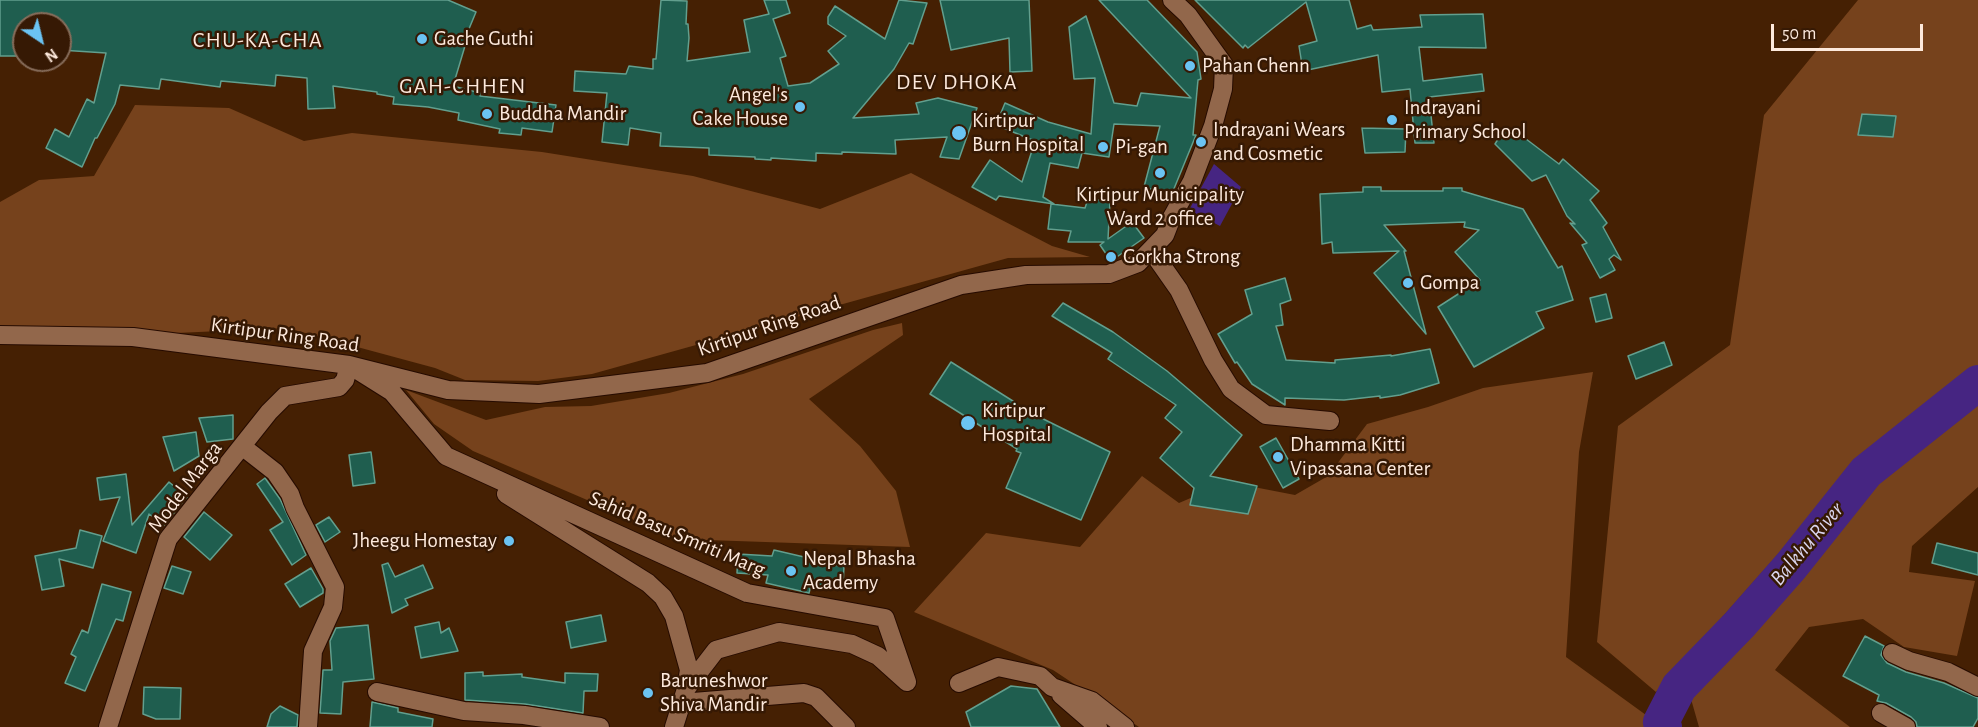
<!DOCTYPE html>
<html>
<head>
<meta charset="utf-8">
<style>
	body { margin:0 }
	#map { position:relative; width:1978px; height:727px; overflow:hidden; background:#452003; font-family:"Alegreya Sans",sans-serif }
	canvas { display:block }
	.north { position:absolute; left:12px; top:12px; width:60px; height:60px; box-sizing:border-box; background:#361904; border:2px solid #866c5a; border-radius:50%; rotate:145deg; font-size:16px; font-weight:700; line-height:24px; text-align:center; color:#fde9dc }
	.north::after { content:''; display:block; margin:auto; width:21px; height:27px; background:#6bc3f2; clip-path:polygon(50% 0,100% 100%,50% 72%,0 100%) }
	.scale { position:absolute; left:1771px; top:24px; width:152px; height:27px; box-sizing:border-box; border:3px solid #fde9dc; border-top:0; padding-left:8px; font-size:18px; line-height:21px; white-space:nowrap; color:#fde9dc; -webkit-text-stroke:4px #361904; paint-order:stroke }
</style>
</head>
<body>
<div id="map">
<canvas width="1978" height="727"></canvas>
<div class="north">N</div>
<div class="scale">50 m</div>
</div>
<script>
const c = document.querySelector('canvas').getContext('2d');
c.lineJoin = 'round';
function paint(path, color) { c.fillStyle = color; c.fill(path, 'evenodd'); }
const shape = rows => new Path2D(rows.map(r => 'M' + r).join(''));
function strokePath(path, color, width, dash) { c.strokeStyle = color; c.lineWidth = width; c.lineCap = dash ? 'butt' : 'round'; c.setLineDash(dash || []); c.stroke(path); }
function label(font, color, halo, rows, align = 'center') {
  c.font = font + ' "Alegreya Sans",sans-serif'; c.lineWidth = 5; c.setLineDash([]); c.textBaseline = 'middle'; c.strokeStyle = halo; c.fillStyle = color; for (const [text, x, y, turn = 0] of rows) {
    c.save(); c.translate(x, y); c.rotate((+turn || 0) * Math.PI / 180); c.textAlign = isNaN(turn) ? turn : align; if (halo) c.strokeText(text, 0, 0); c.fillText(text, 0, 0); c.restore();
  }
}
paint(shape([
	[1858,0,1978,0,1978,365,1849,474,1656,692,1597,642,1618,426,1730,345,1764,115],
	[135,105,229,108,304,141,352,133,542,152,693,176,820,209,911,173,1052,246,1090,257,1008,258,592,374,538,381,465,380,435,368,287,328,0,341,0,202,39,180,94,176],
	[902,323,903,335,809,399,860,446,896,491,910,547,678,539,473,451,434,424,406,390,486,420,545,407,591,406,669,393,743,374,873,330],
	[1593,372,1579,452,1566,657,1646,715,1648,727,1139,727,1053,670,914,612,986,533,1080,547,1142,476,1179,503,1228,482,1295,495,1328,476,1367,424,1428,407,1483,388],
	[1978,389,1978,487,1912,546,1909,572,1975,581,1957,656,1904,647,1863,619,1809,627,1775,670,1850,727,1699,727,1687,685,1771,595,1873,470]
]), '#76421c');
paint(shape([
	[1214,164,1241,187,1220,226,1189,210]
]), '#462582');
strokePath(shape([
	[1664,727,1661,722,1679,687,1739,625,1791,566,1866,472,1978,383]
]), '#462582', 36);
const building = shape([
	[0,0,448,0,476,12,466,36,468,36,453,86,480,93,480,96,556,105,552,132,522,128,521,135,499,133,500,129,458,120,459,113,428,107,393,104,394,97,377,94,377,92,333,86,335,108,308,109,307,78,276,75,275,86,221,81,220,87,161,79,159,89,120,85,115,104,97,138,95,138,82,167,46,148,55,129,69,137,87,99,94,103,106,53,60,50,60,24,23,24,20,56,0,56,0,0],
	[661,0,687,1,686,24,688,24,689,38,687,61,750,52,744,20,769,14,764,0,786,0,790,13,773,19,786,56,780,58,788,86,810,83,839,64,828,51,846,36,828,24,828,17,835,6,885,39,899,0,927,3,913,44,909,43,894,69,853,118,919,114,916,103,938,98,977,108,959,159,940,157,947,137,895,140,896,154,842,152,842,154,816,153,816,161,771,158,771,160,755,159,755,157,709,155,709,148,660,146,661,133,630,128,628,145,602,142,607,93,574,91,575,71,626,74,629,66,653,69,653,59,656,59,661,0],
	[940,0,1029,0,1032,71,1010,72,1009,38,951,50,940,0],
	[1099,0,1147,0,1197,52,1201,79,1198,80,1193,135,1196,135,1171,196,1144,187,1160,126,1114,124,1109,157,1082,153,1078,168,1050,163,1043,197,1054,204,999,196,996,200,972,187,990,160,1022,182,1035,141,996,125,1005,103,1048,122,1091,134,1095,78,1074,79,1069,27,1086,16,1114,103,1137,106,1141,93,1191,98,1099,0],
	[1195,0,1349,0,1357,29,1371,25,1373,30,1422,27,1420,15,1483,14,1486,48,1419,47,1423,81,1482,74,1484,91,1429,97,1434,143,1415,143,1410,89,1382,92,1378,55,1303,71,1299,46,1317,41,1306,2,1248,48,1245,45,1243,48,1195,0],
	[1862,114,1896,116,1893,137,1858,135,1862,114],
	[1362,128,1406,129,1405,152,1365,153,1362,128],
	[1505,128,1526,139,1559,164,1563,159,1599,191,1590,200,1607,223,1603,227,1621,260,1614,255,1609,259,1615,270,1600,278,1582,245,1587,243,1570,223,1575,224,1567,216,1546,175,1532,181,1495,144,1505,128],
	[1363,187,1381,187,1381,191,1443,191,1443,188,1462,188,1462,191,1523,209,1558,268,1562,266,1573,300,1536,312,1544,328,1474,367,1438,307,1480,280,1455,252,1479,230,1464,227,1465,222,1384,225,1406,251,1404,251,1426,334,1374,273,1399,251,1333,253,1332,242,1322,244,1320,194,1363,192,1363,187],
	[1088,199,1110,201,1108,239,1132,222,1144,238,1111,261,1100,245,1104,242,1068,242,1071,231,1048,229,1051,204,1085,208,1088,199],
	[1285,278,1291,300,1280,304,1283,325,1276,326,1286,360,1335,363,1335,360,1391,355,1391,356,1430,349,1439,383,1400,395,1380,398,1380,396,1344,400,1285,398,1285,405,1252,384,1237,362,1235,363,1218,334,1252,314,1245,290,1285,278],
	[1606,294,1612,318,1596,322,1590,298,1606,294],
	[1063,303,1113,332,1167,371,1242,435,1210,476,1257,486,1248,514,1190,505,1194,488,1160,458,1182,432,1165,418,1176,405,1108,359,1112,353,1052,316,1063,303],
	[1664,342,1672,365,1636,379,1628,356,1664,342],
	[951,362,1016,403,1015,405,1110,452,1081,520,1006,488,1021,453,1016,451,1017,449,930,394,951,362],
	[233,415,233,439,207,442,199,418,233,415],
	[196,432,199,456,174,471,163,437,196,432],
	[1276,438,1299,479,1283,488,1260,447,1276,438],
	[371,452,375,483,353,486,349,455,371,452],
	[126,474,132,525,169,482,187,497,164,525,149,514,136,553,103,541,120,497,100,500,97,478,126,474],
	[265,478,280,499,306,555,292,565,270,530,283,522,257,484,265,478],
	[204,512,232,535,210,560,184,537,204,512],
	[329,517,340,532,325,542,316,525,329,517],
	[80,530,102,536,93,568,59,559,64,586,42,590,35,556,76,548,80,530],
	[1937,543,1978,553,1978,575,1932,563,1937,543],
	[774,550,817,560,816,564,844,566,843,586,811,585,809,593,766,583,768,575,737,573,738,554,772,556,774,550],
	[388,563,395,577,423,565,433,588,405,599,408,605,392,613,382,565,388,563],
	[172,566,191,572,183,594,164,588,172,566],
	[311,568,323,589,323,593,300,607,285,584,311,568],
	[102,584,131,592,123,621,116,619,85,691,65,683,76,657,71,654,82,630,88,633,102,584],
	[601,615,606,641,571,648,566,622,601,615],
	[439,622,441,633,449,628,458,651,421,658,415,627,439,622],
	[368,625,374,679,343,682,341,714,320,713,323,670,332,670,330,641,336,628,368,625],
	[1865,636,1884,646,1881,655,1887,663,1906,672,1944,683,1978,698,1978,718,1973,727,1917,727,1916,722,1911,717,1886,703,1877,701,1879,695,1843,676,1865,636],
	[483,672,483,676,522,674,522,677,565,683,565,673,598,674,597,691,584,691,583,713,525,704,465,700,465,673,483,672],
	[1011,686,1037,689,1060,727,971,727,966,712,1011,686],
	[144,687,181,688,180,719,156,719,143,714,144,687],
	[372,702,398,708,398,712,433,719,432,727,370,727,372,702],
	[280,706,298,715,297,727,267,727,271,714,280,706]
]);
paint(building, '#1f5e4f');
strokePath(building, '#629f8e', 1.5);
const minor = shape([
	[1151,250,1179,290,1213,360,1231,389,1266,415,1330,421],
	[0,335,133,337,349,365,448,390,539,394,707,373,961,285,1026,275,1109,274,1138,263,1165,235,1172,217,1192,181,1213,126,1223,89,1224,65,1188,15,1172,0],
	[243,447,275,472,290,494,295,508,335,587,333,607,313,651,308,727],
	[506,494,648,583,663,597,674,616,689,670,686,688],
	[1892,653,1909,661,1948,672,1978,687],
	[959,683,998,667,1040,676,1052,687,1092,701,1125,727],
	[377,692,464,711,524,715,600,727],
	[1061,695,1098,727],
	[681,703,804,693,816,697,846,727],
	[1881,713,1906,727],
	[108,727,168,539,269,412,285,396,339,387,345,380,349,365,392,392,446,456,747,593,885,618,907,682,878,656,852,644,779,632,716,650,686,689,674,727]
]);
strokePath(minor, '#260b00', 20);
strokePath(minor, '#92674b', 18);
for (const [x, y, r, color] of [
	[422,39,6,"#6bc3f2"],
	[1190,66,6,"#6bc3f2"],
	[800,107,6,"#6bc3f2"],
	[487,114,6,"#6bc3f2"],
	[1392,120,6,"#6bc3f2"],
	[959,133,8,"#6bc3f2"],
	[1201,142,6,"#6bc3f2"],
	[1103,147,6,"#6bc3f2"],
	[1160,173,6,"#6bc3f2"],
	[1111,257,6,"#6bc3f2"],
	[1408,283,6,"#6bc3f2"],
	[968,423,8,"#6bc3f2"],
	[1278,457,6,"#6bc3f2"],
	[509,541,6,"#6bc3f2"],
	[791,571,6,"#6bc3f2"],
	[648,693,6,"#6bc3f2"]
]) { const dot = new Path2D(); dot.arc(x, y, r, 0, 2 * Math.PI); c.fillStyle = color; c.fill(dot); strokePath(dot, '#361904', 2); }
label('21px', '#fde9dc', '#361904', [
	["Gache Guthi",434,39],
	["Pahan Chenn",1202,66],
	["Angel's",788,95,"right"],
	["Cake House",788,119,"right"],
	["Indrayani",1404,108],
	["Primary School",1404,132],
	["Buddha Mandir",499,114],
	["Kirtipur",972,121],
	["Burn Hospital",972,145],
	["Indrayani Wears",1213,130],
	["and Cosmetic",1213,154],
	["Pi-gan",1115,147],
	["Kirtipur Municipality",1160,195,"center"],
	["Ward 2 office",1160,219,"center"],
	["Gorkha Strong",1123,257],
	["Gompa",1420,283],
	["Kirtipur",982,411],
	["Hospital",982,435],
	["Dhamma Kitti",1290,445],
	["Vipassana Center",1290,469],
	["Jheegu Homestay",497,541,"right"],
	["Nepal Bhasha",803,559],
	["Academy",803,583],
	["Baruneshwor",660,681],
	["Shiva Mandir",660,705]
], 'left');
label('21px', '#fde9dc', '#361904', [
	["Kirtipur Ring Road",769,326,-19],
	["Kirtipur Ring Road",285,335,8],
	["Model Marga",185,487,-53],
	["Sahid Basu Smriti Marg",677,534,23]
]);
c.letterSpacing = '1.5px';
label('22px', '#fde9dc', '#361904', [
	["CHU-KA-CHA",258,40],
	["DEV DHOKA",957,82],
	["GAH-CHHEN",463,86]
]);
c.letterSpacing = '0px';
label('italic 22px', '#d9d4ee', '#361904', [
	["Balkhu River",1807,544,-50]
]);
</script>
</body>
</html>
